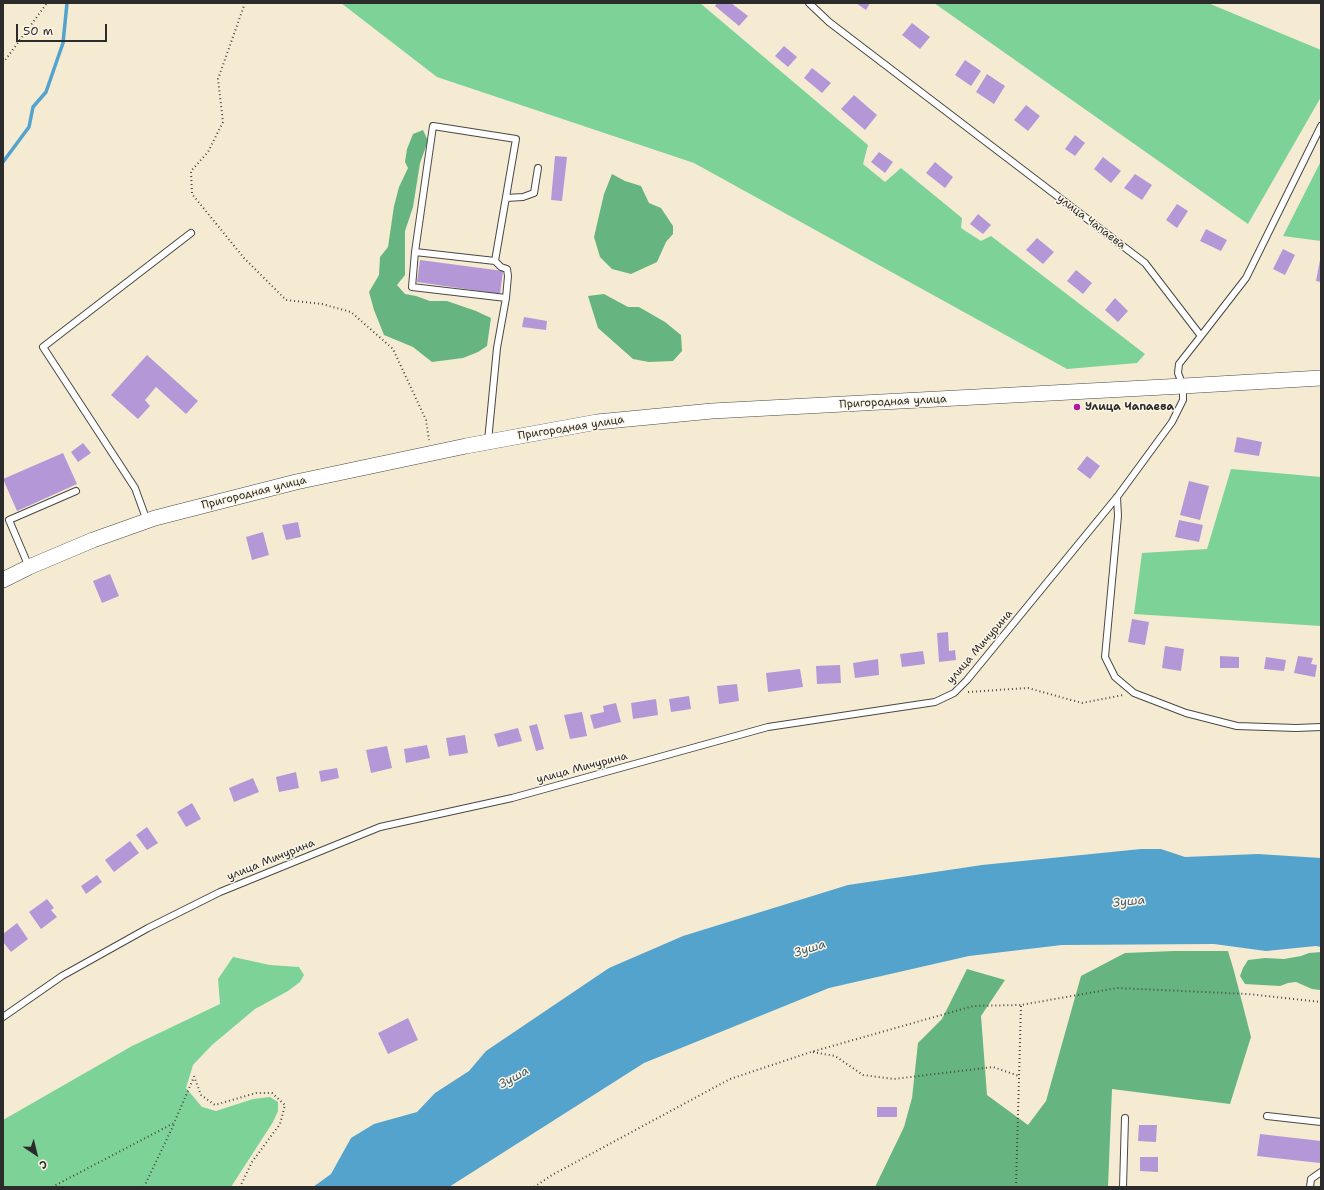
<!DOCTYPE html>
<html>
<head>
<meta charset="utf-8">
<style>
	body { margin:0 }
	#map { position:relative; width:1324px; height:1190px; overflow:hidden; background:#f5ebd2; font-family:"Shantell Sans",sans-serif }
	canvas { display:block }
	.frame { position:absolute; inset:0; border:4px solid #2b2b2b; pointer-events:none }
	.north { position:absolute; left:16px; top:1134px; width:40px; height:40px; -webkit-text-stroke:3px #fcf5e5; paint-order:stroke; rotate:145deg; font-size:11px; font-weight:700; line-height:16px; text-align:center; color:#2b2b2b }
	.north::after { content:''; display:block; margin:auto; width:14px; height:18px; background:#2b2b2b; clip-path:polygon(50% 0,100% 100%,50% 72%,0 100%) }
	.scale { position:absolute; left:16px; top:24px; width:91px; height:18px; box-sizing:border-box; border:2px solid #2b2b2b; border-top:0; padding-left:5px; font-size:12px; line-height:14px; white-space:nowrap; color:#2b2b2b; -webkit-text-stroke:3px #fcf5e5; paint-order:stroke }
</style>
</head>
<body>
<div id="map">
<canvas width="1324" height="1190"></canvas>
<div class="frame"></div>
<div class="north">С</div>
<div class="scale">50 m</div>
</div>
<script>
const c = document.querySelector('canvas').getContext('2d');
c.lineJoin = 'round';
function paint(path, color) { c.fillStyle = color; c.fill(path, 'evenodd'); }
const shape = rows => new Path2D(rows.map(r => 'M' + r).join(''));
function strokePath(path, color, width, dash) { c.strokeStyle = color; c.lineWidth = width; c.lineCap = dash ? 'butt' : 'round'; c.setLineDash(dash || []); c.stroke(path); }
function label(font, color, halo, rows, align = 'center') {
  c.font = font + ' "Shantell Sans",sans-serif'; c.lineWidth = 3; c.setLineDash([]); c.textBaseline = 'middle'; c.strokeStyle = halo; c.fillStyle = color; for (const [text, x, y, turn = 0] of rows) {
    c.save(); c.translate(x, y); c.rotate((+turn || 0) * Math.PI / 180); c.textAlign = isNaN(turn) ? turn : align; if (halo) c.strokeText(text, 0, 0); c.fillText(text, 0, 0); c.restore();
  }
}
paint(shape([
	[341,3,700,3,868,145,863,164,885,182,901,168,962,218,961,228,981,241,991,236,1145,354,1137,363,1067,369,694,163,437,77],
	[934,3,1208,3,1321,50,1321,97,1248,224],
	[1321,161,1321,241,1283,236],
	[1231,469,1321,477,1321,626,1134,614,1142,553,1207,549],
	[233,957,270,965,299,967,304,975,300,982,288,991,255,1009,212,1045,193,1065,186,1088,202,1107,216,1111,253,1099,270,1097,278,1102,278,1111,273,1122,231,1187,3,1187,3,1120,132,1046,220,1004,218,979]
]), '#7dd397');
paint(shape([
	[423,130,428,141,420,163,413,207,405,231,405,275,397,285,405,294,416,296,430,301,447,301,476,311,491,318,487,346,478,352,463,358,432,362,413,347,384,335,374,310,369,292,379,275,380,257,388,247,394,206,399,187,408,168,405,162,407,149,413,134],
	[612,174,625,181,641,186,649,203,661,208,673,226,673,234,666,242,657,262,631,274,612,269,600,257,594,237,604,194],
	[604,294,628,307,639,307,665,322,681,335,682,351,673,361,649,362,633,359,598,328,588,296],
	[1174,951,1228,951,1234,971,1251,1037,1230,1104,1112,1089,1108,1187,875,1187,904,1127,912,1098,918,1043,942,1019,967,969,1005,980,981,1016,987,1095,1028,1125,1046,1101,1081,976,1125,953],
	[1321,952,1320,990,1312,989,1296,982,1288,983,1280,986,1245,984,1240,976,1243,968,1248,960,1265,958,1284,959,1301,956,1309,953]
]), '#66b580');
paint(shape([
	[1141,849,1161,849,1185,857,1258,854,1321,858,1321,947,1316,946,1266,951,1214,944,1062,945,969,956,829,988,644,1063,449,1187,313,1187,331,1174,351,1138,374,1124,417,1112,435,1093,469,1071,486,1051,609,968,683,936,848,885,982,865]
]), '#54a3cd');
strokePath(shape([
	[3,162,29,127,33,107,46,92,63,43,67,3]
]), '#54a3cd', 3.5);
paint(shape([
	[717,3,731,3,748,16,739,26,715,6],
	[856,3,870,3,866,10],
	[912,23,930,37,920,49,902,35],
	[784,46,797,57,788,67,775,56],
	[965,60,981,71,971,86,955,75],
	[812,68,831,83,822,93,804,78],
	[987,74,1005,86,994,104,976,92],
	[854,95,877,115,865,130,841,109],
	[1026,105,1040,116,1028,131,1014,120],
	[1075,135,1085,143,1075,156,1065,149],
	[879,152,893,162,885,173,871,162],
	[555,156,567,157,562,201,551,200],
	[1103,157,1121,171,1111,183,1094,169],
	[935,162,953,177,945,188,926,173],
	[1135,174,1152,185,1142,200,1124,188],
	[1177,204,1188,211,1177,228,1166,220],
	[978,214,991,225,983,234,970,224],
	[1206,229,1227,240,1221,251,1200,241],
	[1037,238,1054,252,1043,264,1026,250],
	[1283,249,1295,255,1285,275,1273,269],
	[420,260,503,271,500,294,417,282],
	[1320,260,1321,260,1321,282,1316,281],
	[1076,270,1092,283,1083,294,1067,281],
	[1115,298,1128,311,1118,322,1105,310],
	[524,317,547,321,546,330,522,327],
	[147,355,198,401,186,414,156,387,145,400,150,406,138,419,111,395],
	[1237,437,1262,442,1259,456,1234,452],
	[83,443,91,453,78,462,71,452],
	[63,453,77,484,17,511,3,479],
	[1087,456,1100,466,1090,479,1077,469],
	[1189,481,1209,486,1200,520,1180,515],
	[1179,520,1203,525,1199,542,1175,537],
	[298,522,301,537,286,540,282,525],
	[263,532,269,555,252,560,246,537],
	[110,574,119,596,102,603,93,581],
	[1132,619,1149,622,1145,645,1128,642],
	[948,632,949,651,955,650,956,660,939,662,937,633],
	[1165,646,1184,649,1181,671,1162,668],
	[923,651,925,664,902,667,900,654],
	[1220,656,1239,657,1239,668,1220,668],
	[1298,656,1313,658,1311,664,1317,665,1315,677,1294,673],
	[1266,657,1286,660,1284,671,1264,669],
	[878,659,879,675,855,678,853,663],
	[840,665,841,683,817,684,816,666],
	[800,669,803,687,768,692,766,673],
	[737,684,739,701,719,704,717,686],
	[689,696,691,709,671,712,669,699],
	[656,699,658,715,633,719,631,703],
	[616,703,621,722,594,729,590,715,604,712,603,706],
	[582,712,587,736,570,739,564,715],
	[537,724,544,749,536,751,529,726],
	[518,728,522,741,498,747,494,734],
	[465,735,468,753,449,756,446,738],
	[427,745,430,758,406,763,404,749],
	[387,746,392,768,371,773,366,750],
	[337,768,339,778,321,782,319,771],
	[296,772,299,788,279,792,276,777],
	[253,778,259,792,234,802,229,788],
	[192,803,201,819,186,827,177,812],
	[147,827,158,843,147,850,136,835],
	[130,841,139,853,114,872,105,860],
	[97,875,102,882,86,894,81,886],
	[47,899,54,908,51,910,57,917,41,929,29,912],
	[17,923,28,939,11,952,3,942,3,934],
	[408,1018,418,1040,388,1054,378,1033],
	[877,1107,897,1107,897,1117,877,1117],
	[1139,1125,1157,1125,1156,1142,1138,1141],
	[1260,1134,1321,1141,1320,1163,1257,1156],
	[1140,1157,1158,1157,1158,1172,1140,1171]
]), '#b497d7');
const service = shape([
	[506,198,523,197,534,193,538,168],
	[415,252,412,287,506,298],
	[1201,336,1246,278,1321,126],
	[488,441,497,348,506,298,508,276,507,269,501,267,495,261,516,139,433,126,415,252,495,261],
	[1117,497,1118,516,1105,657,1115,677,1134,693,1186,713,1237,726,1296,728,1321,727],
	[147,521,135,488,43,347,191,233],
	[29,567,9,520,76,491],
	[3,1017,62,976,148,928,220,892,380,827,512,798,768,727,935,702,954,693,967,680,1117,497,1172,422,1183,400,1183,386,1178,373,1179,364,1201,336,1145,263,829,22,809,3],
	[1267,1116,1321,1122],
	[1123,1187,1125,1118],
	[1310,1187,1311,1179,1321,1172]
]);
const tertiary = shape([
	[3,580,29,567,93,540,155,518,296,482,466,446,597,422,712,411,1183,386,1321,378]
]);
strokePath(service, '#494844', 8);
strokePath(tertiary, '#494844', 16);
strokePath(shape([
	[245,3,218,79,223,122,208,152,191,171,192,194,244,258,286,300,322,304,351,312,393,349,426,420,429,440],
	[3,63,47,3],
	[968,692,1028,688,1082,703,1123,695],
	[813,1052,835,1056,863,1075,894,1079,993,1067,1019,1076],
	[194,1076,201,1095,215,1105,256,1093,272,1093,285,1105,280,1124,252,1162,240,1187],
	[52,1187,174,1123,194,1077],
	[144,1187,174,1124],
	[534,1187,552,1175,730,1079,811,1052,973,1006,1021,1005],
	[1016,1187,1021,1005,1117,988,1248,994,1321,1002]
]), '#494844', 2, [1, 3]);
strokePath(service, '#fff', 6);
strokePath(tertiary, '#fff', 15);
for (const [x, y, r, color] of [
	[1077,407,4,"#b5179e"]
]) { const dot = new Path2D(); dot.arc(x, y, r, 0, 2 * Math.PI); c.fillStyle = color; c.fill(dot); strokePath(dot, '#fcf5e5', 1.5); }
label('11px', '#2b2b2b', '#fcf5e5', [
	["улица Чапаева",1091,222,37],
	["Пригородная улица",893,402,-3],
	["Пригородная улица",571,428,-9],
	["Пригородная улица",254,493,-14],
	["улица Мичурина",980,647,-49],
	["улица Мичурина",582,768,-15],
	["улица Мичурина",271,860,-22]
]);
label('bold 11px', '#2b2b2b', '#fcf5e5', [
	["Улица Чапаева",1085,407]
], 'left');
label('italic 12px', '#3b5b6c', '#fcf5e5', [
	["Зуша",1129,902,-6],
	["Зуша",810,949,-17],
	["Зуша",514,1078,-29]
]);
</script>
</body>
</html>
